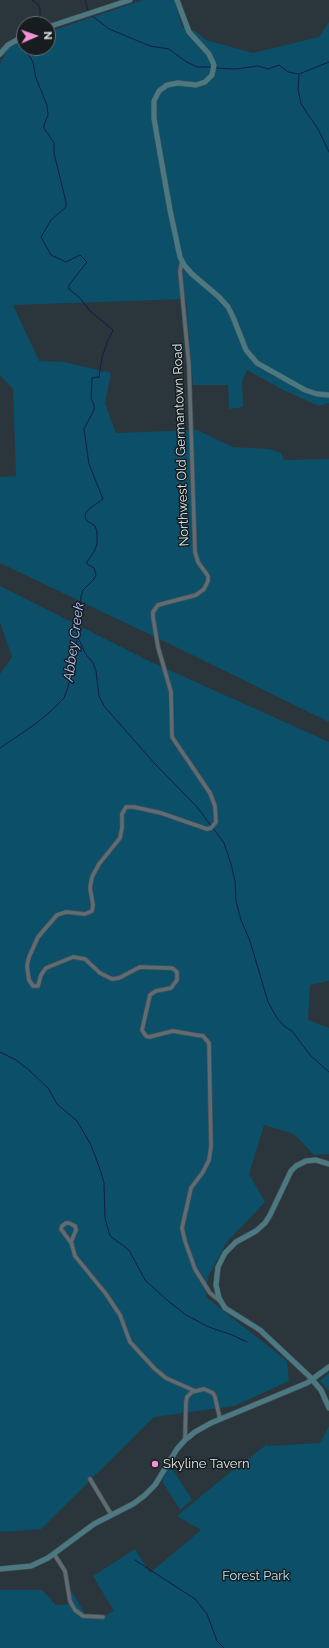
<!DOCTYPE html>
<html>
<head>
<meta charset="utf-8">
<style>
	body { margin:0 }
	#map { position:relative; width:329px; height:1648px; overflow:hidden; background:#2a363c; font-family:Raleway,sans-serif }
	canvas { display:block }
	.north { position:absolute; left:16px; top:16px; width:40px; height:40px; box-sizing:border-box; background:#171d1f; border:1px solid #686f71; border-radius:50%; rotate:88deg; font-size:11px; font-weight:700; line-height:16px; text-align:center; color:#e1e9ec }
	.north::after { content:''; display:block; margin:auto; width:14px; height:18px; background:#f391d6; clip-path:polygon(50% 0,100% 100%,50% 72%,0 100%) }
</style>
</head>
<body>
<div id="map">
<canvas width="329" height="1648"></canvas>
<div class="north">N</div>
</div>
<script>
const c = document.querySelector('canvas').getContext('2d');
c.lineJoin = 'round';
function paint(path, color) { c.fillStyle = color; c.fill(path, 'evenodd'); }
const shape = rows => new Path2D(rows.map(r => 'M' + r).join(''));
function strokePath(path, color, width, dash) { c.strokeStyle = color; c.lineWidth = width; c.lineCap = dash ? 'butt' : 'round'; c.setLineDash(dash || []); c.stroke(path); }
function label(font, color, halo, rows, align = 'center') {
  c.font = font + ' Raleway,sans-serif'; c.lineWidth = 3; c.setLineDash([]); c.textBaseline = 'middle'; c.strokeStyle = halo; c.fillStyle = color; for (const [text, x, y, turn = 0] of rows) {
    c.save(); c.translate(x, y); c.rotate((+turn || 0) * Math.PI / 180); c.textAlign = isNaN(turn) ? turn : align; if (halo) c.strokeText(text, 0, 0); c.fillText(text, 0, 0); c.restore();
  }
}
paint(shape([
	[143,0,174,0,182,27,195,31,206,40,253,53,319,37,329,22,329,403,319,406,283,390,247,370,242,381,243,407,229,409,228,385,193,385,186,299,13,305,39,361,64,362,111,373,105,403,116,433,197,430,233,447,269,449,281,453,284,460,329,459,329,722,176,647,0,563,0,477,16,476,13,389,0,375,0,63,9,47,16,43,24,40,24,48,48,48,48,32],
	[0,586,149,661,329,742,329,981,310,985,308,1020,329,1028,329,1154,314,1155,294,1134,264,1125,249,1174,265,1202,226,1243,208,1277,206,1297,287,1361,289,1381,234,1406,154,1417,41,1529,0,1532,0,674,12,657,0,622],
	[329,1373,329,1391,320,1381],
	[329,1426,329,1648,0,1648,0,1590,42,1590,56,1605,70,1604,72,1601,70,1594,72,1592,86,1615,98,1618,106,1615,114,1611,93,1576,135,1549,150,1573,201,1530,177,1516,245,1460,246,1461,267,1444,268,1446,320,1443],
	[170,1465,192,1500,180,1510,162,1481]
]), '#0b4f69');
strokePath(shape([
	[32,0,38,4,40,9,40,16,34,24],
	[85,0,88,10],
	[91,15,109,29,119,33,150,46,169,49,185,61,197,67,211,67],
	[24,47,24,41],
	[216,68,236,69,258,66,268,69,279,65,288,72,299,74,329,62],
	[299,75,298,89,301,104,318,129,329,152],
	[78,637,85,653,93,663,96,671,99,696,104,706,155,764,197,807,224,843,231,864,235,881,236,901,241,920,250,941,268,1002,277,1018,284,1026,292,1031,310,1055,329,1072],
	[0,748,34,725,51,711,64,698,68,687,79,629,81,596,83,590,94,579,96,575,94,568,87,564,87,562,95,550,97,543,97,532,95,526,86,520,85,514,90,508,103,499,89,464,84,429,94,410,94,405,91,398,92,378,99,377,102,357,108,340,113,330,90,311,80,298,69,289,69,285,87,262,80,255,66,262,51,255,41,237,51,220,66,207,66,202,54,153,54,143,44,128,44,125,48,115,47,105,36,78,33,62,24,48],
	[0,1052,16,1060,30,1071,48,1088,57,1104,77,1121,91,1145,101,1172,104,1183,105,1218,110,1236,129,1250,145,1280,167,1300,186,1315,209,1327,232,1335,247,1342],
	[135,1560,195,1599,207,1614,217,1641,224,1648]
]), '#151a50', 1);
const minor = shape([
	[182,261,180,271,189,366,195,552,198,562,208,576,208,581,204,589,196,595,158,605,153,612,153,617,158,647,171,692,172,737,210,793,215,806,216,822,211,828,207,829,161,813,134,807,126,807,122,814,122,828,120,838,99,864,92,877,90,888,93,905,92,911,85,914,66,912,57,915,38,937,29,957,27,966,29,980,33,986,38,986,41,975,46,968,73,957,85,959,100,973,112,979,119,978,140,967,167,968,172,968,177,972,177,980,171,988,156,991,150,995,142,1030,146,1036,149,1037,173,1031,196,1035,203,1036,209,1043,211,1146,209,1160,203,1172,191,1188,182,1228,185,1241,195,1269,210,1293,220,1301],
	[72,1244,61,1229,62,1226,66,1223,69,1223,75,1226,76,1230,71,1242,75,1256,106,1294,120,1315,130,1342,155,1369,166,1378,195,1391],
	[185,1440,186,1402,187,1397,192,1392,204,1389,213,1393,215,1397,220,1419],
	[90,1479,111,1514],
	[54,1554,65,1571,70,1601,75,1610,83,1616,103,1617]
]);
const secondary = shape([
	[177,0,189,32,209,54,214,65,212,75,205,82,196,85,178,83,167,85,159,91,154,101,154,118,157,136,170,210,180,257,184,265,192,274,219,297,228,307,233,317,246,350,257,363,305,390,317,394,329,395],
	[48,27,130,0],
	[0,54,8,45,24,36],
	[329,1164,316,1160,306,1161,296,1166,291,1171,270,1215,265,1223,256,1231,236,1242,225,1253,218,1267,216,1285,219,1298,225,1308,260,1330,309,1376,321,1390,329,1408],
	[0,1569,31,1566,48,1558,94,1524,133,1504,144,1496,155,1485,177,1449,185,1440,195,1432,211,1423,307,1383,329,1367]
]);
strokePath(minor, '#485257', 5);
strokePath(secondary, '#485257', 6);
strokePath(minor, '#5f6c73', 3.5);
strokePath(secondary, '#4b7881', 5);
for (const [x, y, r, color] of [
	[155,1464,4,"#f391d6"]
]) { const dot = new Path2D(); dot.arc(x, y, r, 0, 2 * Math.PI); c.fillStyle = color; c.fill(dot); strokePath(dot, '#171d1f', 1.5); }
label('13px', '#e1e9ec', '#171d1f', [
	["Northwest Old Germantown Road",181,445,-92]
]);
label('13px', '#e1e9ec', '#171d1f', [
	["Skyline Tavern",163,1464]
], 'left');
label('13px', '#b7e0f4', '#171d1f', [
	["Forest Park",256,1576]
]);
label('italic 14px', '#b5c3f8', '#171d1f', [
	["Abbey Creek",74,642,-82]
]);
</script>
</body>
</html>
